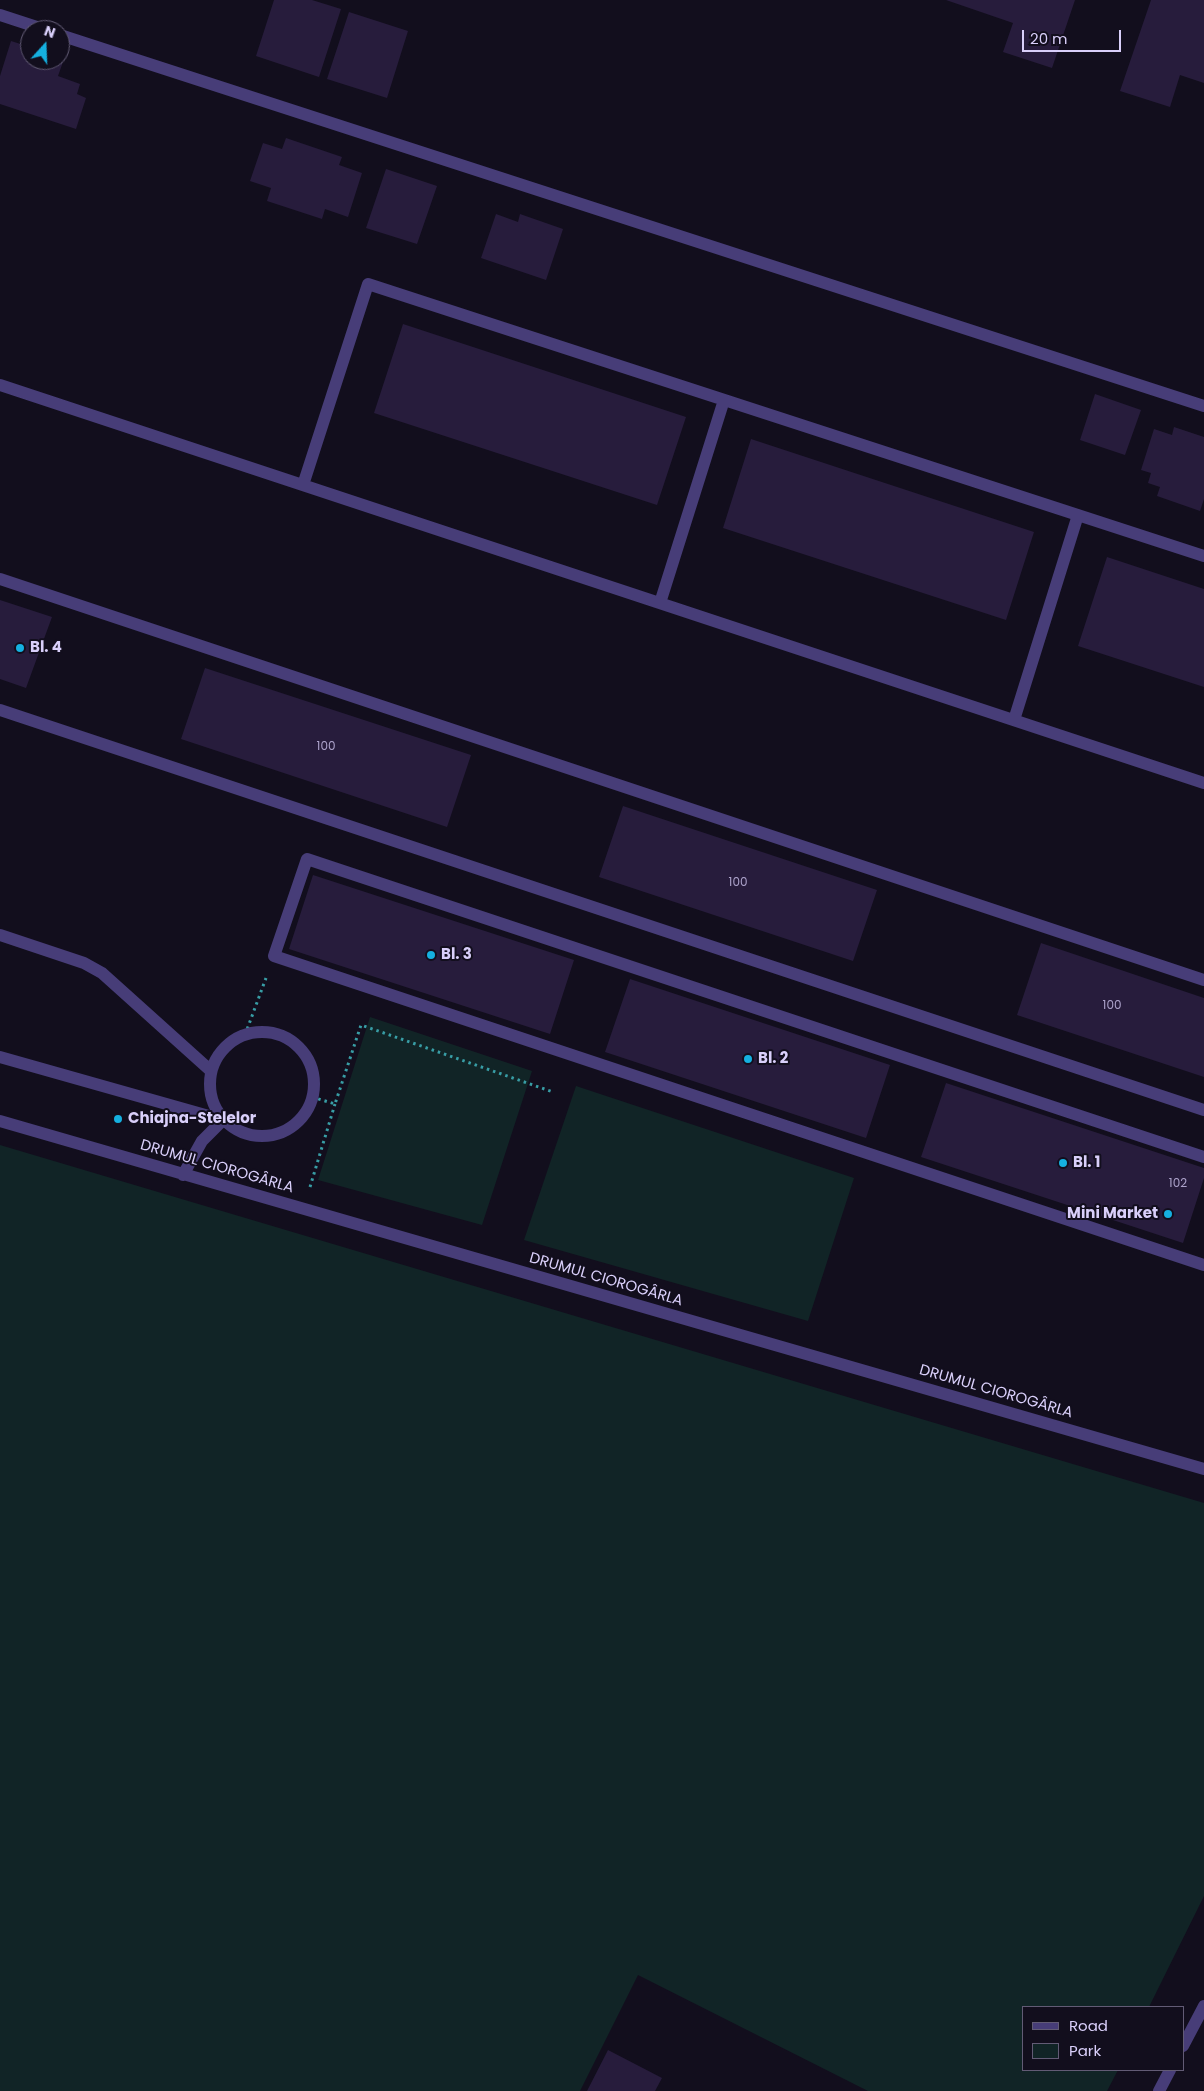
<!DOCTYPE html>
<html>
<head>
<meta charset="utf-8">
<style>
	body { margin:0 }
	#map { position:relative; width:1204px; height:2091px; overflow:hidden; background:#120e1d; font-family:Poppins,sans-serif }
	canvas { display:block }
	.legend { position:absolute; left:1022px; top:2006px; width:162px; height:65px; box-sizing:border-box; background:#120e1d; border:1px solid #625b75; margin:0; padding:6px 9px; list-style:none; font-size:15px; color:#d9cffa }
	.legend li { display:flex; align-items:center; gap:10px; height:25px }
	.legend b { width:25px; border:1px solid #625b75 }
	.north { position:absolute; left:20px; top:20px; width:50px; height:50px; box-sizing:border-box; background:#120e1d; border:1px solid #625b75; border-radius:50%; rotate:20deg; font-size:14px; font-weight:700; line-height:20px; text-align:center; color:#d9cffa }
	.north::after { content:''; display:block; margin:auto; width:18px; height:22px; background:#15b0e0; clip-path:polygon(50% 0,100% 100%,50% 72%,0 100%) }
	.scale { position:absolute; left:1022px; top:30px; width:99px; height:22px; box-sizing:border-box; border:2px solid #d9cffa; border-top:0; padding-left:6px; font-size:15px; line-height:18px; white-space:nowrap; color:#d9cffa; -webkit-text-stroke:4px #120e1d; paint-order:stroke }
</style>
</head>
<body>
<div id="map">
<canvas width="1204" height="2091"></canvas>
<ul class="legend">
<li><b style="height:6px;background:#473d78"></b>Road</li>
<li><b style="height:14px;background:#112426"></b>Park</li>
</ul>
<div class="north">N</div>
<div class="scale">20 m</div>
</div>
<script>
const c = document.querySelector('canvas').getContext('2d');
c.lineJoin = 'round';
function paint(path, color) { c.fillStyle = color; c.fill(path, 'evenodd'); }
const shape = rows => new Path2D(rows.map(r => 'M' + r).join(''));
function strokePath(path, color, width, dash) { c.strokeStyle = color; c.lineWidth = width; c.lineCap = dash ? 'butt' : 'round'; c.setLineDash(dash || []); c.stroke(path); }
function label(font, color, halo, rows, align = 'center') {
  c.font = font + ' Poppins,sans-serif'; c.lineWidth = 4; c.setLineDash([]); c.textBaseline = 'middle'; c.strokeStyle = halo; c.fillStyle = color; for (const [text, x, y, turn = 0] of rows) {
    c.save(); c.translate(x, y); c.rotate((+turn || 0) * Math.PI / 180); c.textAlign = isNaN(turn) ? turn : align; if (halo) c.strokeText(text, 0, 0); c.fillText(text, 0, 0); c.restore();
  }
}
paint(shape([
	[370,1017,532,1071,482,1225,318,1180],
	[576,1086,854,1178,808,1321,524,1240],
	[0,1145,1204,1503,1204,1896,1149,2007,1023,2007,1023,2070,1118,2070,1107,2091,868,2091,638,1975,580,2091,0,2091]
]), '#112426');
paint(shape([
	[274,0,312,0,341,9,319,77,256,56],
	[946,0,1075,0,1052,68,1003,52,1013,23],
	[1151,0,1204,0,1204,83,1180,75,1170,107,1120,91],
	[349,12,408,31,387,98,327,79],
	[11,41,30,47,30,60,64,59,58,76,80,84,77,94,86,98,76,129,0,104,0,76],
	[286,138,342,157,339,165,362,173,348,217,325,209,322,219,267,201,271,188,250,181,263,143,282,149],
	[386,169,437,186,417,244,366,228],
	[496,214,518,222,520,214,563,229,546,280,481,258],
	[403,324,686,417,657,505,374,413],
	[1095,394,1141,410,1125,455,1080,440],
	[1174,427,1204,437,1204,499,1200,511,1157,496,1160,487,1148,483,1151,473,1141,470,1154,429,1172,435],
	[751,439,1034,532,1006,620,723,528],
	[1107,557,1204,589,1204,687,1078,646],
	[0,600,52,617,26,688,0,679],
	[205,668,471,755,447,827,181,739],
	[623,806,877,890,853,961,599,877],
	[313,875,574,960,550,1034,289,949],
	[1041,943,1204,998,1204,1077,1017,1015],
	[630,979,890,1065,866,1138,605,1052],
	[946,1083,1204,1168,1204,1178,1183,1243,921,1157],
	[608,2050,662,2078,655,2091,587,2091]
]), '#271c3c');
strokePath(shape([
	[245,1035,266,978],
	[312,1097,335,1104,361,1025,553,1092],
	[310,1187,335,1104]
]), '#389da5', 3, [2.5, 4]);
strokePath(shape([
	[0,15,46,30],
	[60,35,1204,406],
	[0,385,1204,783],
	[303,485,368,284,1204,556],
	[0,579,1204,980],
	[660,603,724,400],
	[0,710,1204,1110],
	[1014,720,1078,515],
	[0,935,84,963,102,973,211,1071],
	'210 1084a52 52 0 1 1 104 0a52 52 0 1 1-104 0Z',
	[0,1057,223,1120],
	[0,1121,1204,1469],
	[1204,1157,307,859,274,956,1204,1265],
	[183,1175,202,1141,223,1120],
	[1183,2046,1204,2006],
	[1159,2091,1170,2070]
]), '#473d78', 12);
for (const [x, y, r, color] of [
	[20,648,5,"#15b0e0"],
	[431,955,5,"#15b0e0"],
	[748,1059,5,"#15b0e0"],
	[118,1119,5,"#15b0e0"],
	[1063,1163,5,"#15b0e0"],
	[1168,1214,5,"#15b0e0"]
]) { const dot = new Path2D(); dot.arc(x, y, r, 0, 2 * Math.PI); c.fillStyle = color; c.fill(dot); strokePath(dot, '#120e1d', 2); }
label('12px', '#aca2ca', null, [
	["100",326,747],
	["100",738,883],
	["100",1112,1006],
	["102",1178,1184]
]);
label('bold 15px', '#d9cffa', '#120e1d', [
	["Bl. 4",30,648],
	["Bl. 3",441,955],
	["Bl. 2",758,1059],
	["Chiajna-Stelelor",128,1119],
	["Bl. 1",1073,1163],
	["Mini Market",1158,1214,"right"]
], 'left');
label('15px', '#d9cffa', '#120e1d', [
	["DRUMUL CIOROGÂRLA",217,1167,16],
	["DRUMUL CIOROGÂRLA",606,1280,16],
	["DRUMUL CIOROGÂRLA",996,1392,16]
]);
</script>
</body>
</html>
